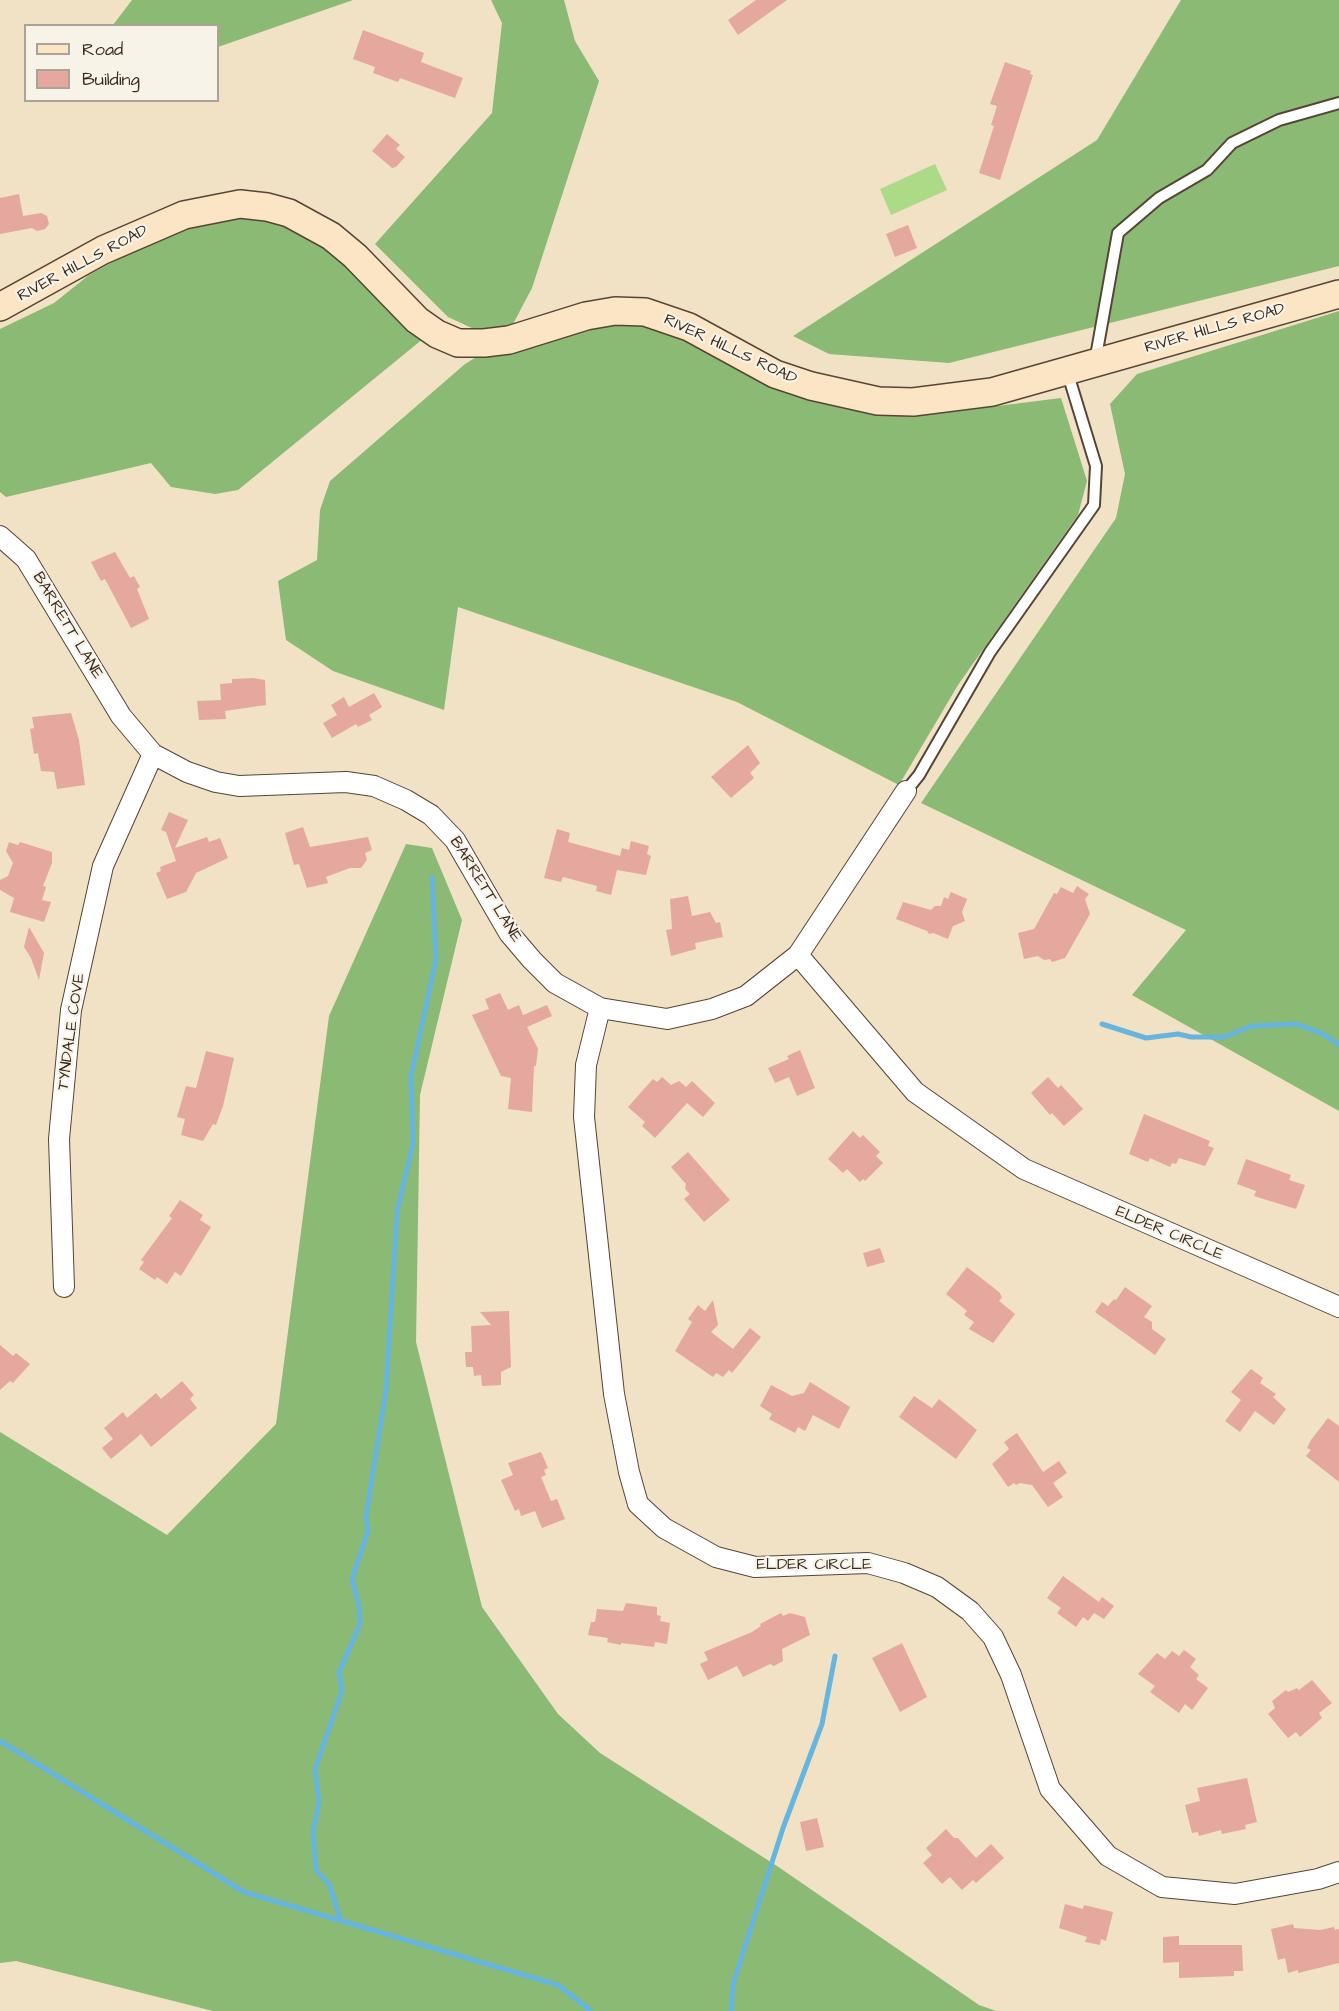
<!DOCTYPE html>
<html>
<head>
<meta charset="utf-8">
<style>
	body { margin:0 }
	#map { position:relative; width:1339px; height:2011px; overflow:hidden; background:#f1e1c5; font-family:"Architects Daughter",sans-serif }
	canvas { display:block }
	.legend { position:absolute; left:24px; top:24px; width:195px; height:78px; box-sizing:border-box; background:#f7f3e8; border:2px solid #aca397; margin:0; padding:8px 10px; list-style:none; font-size:18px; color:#3b2a1e }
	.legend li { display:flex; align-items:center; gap:12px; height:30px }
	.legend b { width:30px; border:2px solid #aca397 }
</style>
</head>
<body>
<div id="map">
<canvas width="1339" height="2011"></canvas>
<ul class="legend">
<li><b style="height:8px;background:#fce5c4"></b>Road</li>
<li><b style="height:16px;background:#e5a89f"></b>Building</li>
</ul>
</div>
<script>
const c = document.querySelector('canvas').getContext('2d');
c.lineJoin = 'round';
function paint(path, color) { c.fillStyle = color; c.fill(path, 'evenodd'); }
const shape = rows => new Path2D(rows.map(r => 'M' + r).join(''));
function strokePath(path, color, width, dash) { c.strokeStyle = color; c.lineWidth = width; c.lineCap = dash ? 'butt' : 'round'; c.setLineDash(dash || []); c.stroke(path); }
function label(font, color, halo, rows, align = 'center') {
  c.font = font + ' "Architects Daughter",sans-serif'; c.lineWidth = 4.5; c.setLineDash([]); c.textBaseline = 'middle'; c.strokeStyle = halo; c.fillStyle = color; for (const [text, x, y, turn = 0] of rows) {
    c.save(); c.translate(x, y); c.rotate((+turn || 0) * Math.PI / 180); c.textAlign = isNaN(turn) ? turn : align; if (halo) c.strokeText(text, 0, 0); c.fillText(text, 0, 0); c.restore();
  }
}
paint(shape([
	[935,164,947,190,891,215,880,189]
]), '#adda87');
paint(shape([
	[132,0,353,0,218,47,218,26,113,25],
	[491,0,564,0,575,41,599,81,532,288,512,326,474,329,448,317,375,244,492,113,502,23],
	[1181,0,1339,0,1339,266,949,363,829,354,793,336,1097,140],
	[224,214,269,215,319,240,424,338,238,490,215,494,171,487,151,463,6,497,0,492,0,329,54,303,89,275,165,233],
	[1339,311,1339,1111,1132,995,1186,930,921,803,1116,518,1125,474,1110,404,1137,374],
	[623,320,655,326,707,346,777,389,846,409,926,415,1061,398,1087,481,1078,515,958,685,899,785,737,702,458,607,444,710,333,671,286,640,278,581,317,560,320,510,330,481,465,364,486,351],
	[406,844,432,848,462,920,420,1095,416,1342,482,1607,558,1714,600,1753,777,1866,979,2005,996,2011,213,2011,16,1961,0,1963,0,1432,167,1535,276,1424,329,1016]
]), '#8aba74');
strokePath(shape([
	[1102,1024,1146,1038,1178,1034,1191,1037,1224,1037,1252,1026,1296,1024,1323,1034,1339,1045],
	[0,1741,244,1892,558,1985,591,2011],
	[341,1921,329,1884,316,1870,313,1831,319,1802,315,1769,342,1691,339,1673,360,1624,359,1606,352,1579,368,1531,366,1516,386,1390,397,1212,413,1143,411,1076,436,959,432,877],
	[731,2011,733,1984,783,1828,822,1724,835,1656]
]), '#65b5df', 5);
paint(shape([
	[756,0,787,0,738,35,728,20],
	[363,30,424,53,421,62,463,78,455,98,400,78,398,82,373,73,375,67,353,59],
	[1005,62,1031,71,1030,74,1033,75,1000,180,979,173,994,126,991,125,997,106,990,104],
	[387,134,400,145,396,149,405,157,396,167,392,168,372,151],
	[19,194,23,216,41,213,47,216,49,224,45,229,37,231,32,228,0,234,0,198],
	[908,225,917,248,895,257,886,234],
	[115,552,130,578,134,576,140,587,137,589,149,619,131,628,105,579,101,581,91,562],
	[253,678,265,680,266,705,225,711,226,719,199,720,197,701,221,700,220,684,232,683,232,679],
	[374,693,382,707,369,715,372,720,358,727,356,724,332,738,323,723,337,715,331,705,344,697,349,707],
	[71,713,79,740,85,785,57,789,54,772,41,771,38,753,34,754,30,729,34,728,32,717],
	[748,745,760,763,750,773,754,778,731,798,711,777],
	[169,812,188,820,175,848,207,837,209,842,220,838,228,858,196,873,186,892,167,899,156,873,161,871,160,867,176,861,166,832,161,830],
	[303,827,310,847,368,837,372,850,365,853,367,860,361,868,350,868,326,877,328,883,307,888,299,864,294,865,285,833],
	[557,829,570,833,568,842,620,856,622,848,629,850,631,841,649,846,647,854,651,856,646,875,617,870,611,895,596,891,597,886,563,877,561,882,544,878],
	[9,842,18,845,20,842,52,852,52,863,43,886,46,887,42,900,51,902,44,922,10,912,14,898,0,890,0,880,8,876,13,863,6,851],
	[1077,886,1089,894,1085,899,1090,914,1065,958,1052,962,1050,959,1044,960,1038,956,1024,959,1018,933,1034,929,1054,893,1057,894,1061,887,1073,893],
	[951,892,967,899,962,912,965,921,953,926,948,939,933,933,929,934,927,931,896,919,903,902,931,910,935,906,941,906,944,897,948,899],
	[688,896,692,916,710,912,716,923,720,922,723,937,695,943,696,949,671,956,666,930,672,929,670,899],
	[29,927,44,953,39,980,31,958,24,947],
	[500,993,508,1010,519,1005,523,1015,547,1005,552,1016,527,1027,538,1049,536,1066,534,1066,532,1112,508,1109,511,1078,501,1076,472,1015,489,1009,485,999],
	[800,1050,815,1088,797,1096,789,1077,775,1083,768,1068,789,1059,787,1056],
	[206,1051,234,1058,223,1106,216,1125,213,1124,203,1141,181,1135,185,1119,177,1117,186,1086,196,1088],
	[662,1077,671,1085,679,1081,686,1087,692,1081,715,1103,703,1117,687,1103,655,1138,642,1126,645,1122,628,1107,653,1079,657,1082],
	[1048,1077,1058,1088,1061,1085,1083,1109,1064,1126,1052,1113,1050,1115,1031,1093],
	[1144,1114,1210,1141,1208,1146,1214,1148,1205,1166,1179,1158,1176,1164,1172,1163,1170,1167,1150,1158,1148,1162,1129,1154],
	[853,1131,860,1138,863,1135,880,1152,876,1156,883,1163,865,1181,863,1179,860,1182,847,1169,843,1173,828,1159],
	[688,1152,730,1200,704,1222,684,1199,690,1194,685,1189,686,1184,671,1167],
	[1246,1159,1291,1175,1289,1180,1305,1185,1296,1209,1254,1196,1256,1191,1237,1184],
	[180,1200,203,1215,200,1220,211,1227,181,1276,175,1272,167,1284,157,1277,155,1280,139,1269,144,1262,141,1260,172,1218,169,1216],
	[880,1248,885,1262,867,1267,863,1253],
	[967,1267,999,1292,1002,1297,999,1301,1015,1314,993,1343,969,1329,974,1322,964,1315,967,1311,946,1294],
	[1125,1287,1152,1306,1144,1317,1152,1322,1152,1329,1166,1339,1155,1355,1095,1312,1102,1302,1108,1306,1114,1299,1116,1300],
	[713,1300,718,1325,711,1332,733,1349,750,1328,761,1337,732,1373,729,1370,723,1377,716,1373,713,1377,675,1351,692,1322,688,1319,698,1305,705,1311],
	[509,1311,511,1367,501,1372,501,1385,482,1386,481,1375,474,1376,473,1367,466,1367,465,1352,472,1352,471,1326,491,1325,480,1312],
	[0,1345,13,1356,16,1353,30,1364,13,1383,10,1381,0,1390],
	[1251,1369,1263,1378,1260,1383,1276,1394,1273,1397,1286,1409,1274,1425,1255,1411,1240,1432,1225,1421,1241,1400,1231,1392],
	[182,1381,194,1395,190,1399,197,1408,151,1447,141,1434,111,1459,102,1448,113,1439,104,1428,123,1412,127,1418,156,1393,161,1399],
	[810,1382,850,1407,839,1429,813,1415,805,1431,798,1427,795,1433,769,1419,772,1414,760,1406,771,1385,792,1396,804,1393],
	[914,1396,932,1408,939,1399,977,1430,956,1459,899,1417],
	[1328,1418,1339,1426,1339,1482,1306,1456,1311,1450,1307,1448,1311,1440],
	[1017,1433,1043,1472,1059,1461,1067,1473,1053,1483,1063,1497,1048,1507,1032,1485,1020,1483,1016,1485,1014,1483,1008,1487,992,1464,1009,1449,1004,1442],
	[541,1452,548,1468,544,1470,546,1475,541,1477,551,1501,557,1499,565,1519,542,1528,535,1511,521,1516,519,1509,515,1511,501,1480,513,1475,508,1463],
	[1063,1576,1099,1602,1102,1597,1114,1606,1104,1619,1094,1613,1088,1621,1083,1617,1076,1627,1057,1613,1061,1608,1047,1598],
	[626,1603,657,1607,657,1615,661,1616,660,1621,670,1623,667,1644,655,1642,654,1647,621,1643,621,1645,607,1642,608,1638,588,1635,591,1622,595,1622,597,1609,623,1611],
	[781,1613,783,1616,790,1613,805,1617,810,1635,782,1649,783,1661,774,1666,770,1664,743,1677,737,1666,708,1680,700,1664,708,1660,704,1652,752,1632,761,1626,760,1624],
	[902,1643,927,1697,900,1712,872,1658],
	[1184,1650,1196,1659,1190,1667,1199,1675,1196,1679,1208,1688,1192,1710,1185,1704,1179,1713,1150,1692,1155,1686,1138,1674,1157,1653,1165,1659,1172,1651,1179,1656],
	[1312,1680,1332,1703,1319,1713,1322,1718,1300,1737,1296,1732,1288,1738,1268,1714,1275,1708,1272,1701,1286,1690,1288,1692,1297,1688,1299,1690],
	[1247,1778,1257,1822,1245,1825,1246,1829,1222,1834,1221,1830,1199,1836,1198,1832,1192,1833,1185,1805,1200,1801,1197,1788],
	[817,1818,824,1847,806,1851,800,1822],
	[946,1829,954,1838,958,1838,976,1858,991,1844,1004,1858,976,1883,973,1880,962,1890,950,1877,942,1884,923,1863,932,1855,926,1848],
	[1065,1904,1083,1909,1084,1905,1113,1912,1106,1941,1101,1939,1100,1945,1085,1942,1087,1937,1059,1928],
	[1293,1924,1294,1928,1320,1930,1334,1927,1335,1930,1339,1929,1339,1963,1298,1973,1298,1970,1288,1973,1285,1958,1278,1960,1271,1929],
	[1179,1936,1179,1945,1242,1945,1243,1971,1234,1971,1234,1976,1179,1978,1179,1962,1163,1963,1163,1937]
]), '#e5a89f');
const lane = shape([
	[1095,362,1118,233,1159,198,1207,170,1232,143,1279,120,1339,103],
	[906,791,919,775,990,652,1094,505,1096,466,1067,371]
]);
const street = shape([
	[0,536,26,559,121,716,153,754,187,772,216,782,239,786,346,782,374,786,406,800,431,815,455,840,509,933,532,960,555,983,600,1008,667,1019,712,1009,746,996,798,955,906,791],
	[798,955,915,1092,1024,1169,1339,1307],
	[600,1008,586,1065,584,1117,614,1394,629,1472,638,1504,664,1528,716,1557,755,1567,868,1563,904,1573,937,1587,970,1611,993,1637,1011,1675,1050,1789,1108,1856,1162,1887,1235,1894,1318,1879,1339,1872],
	[64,1287,59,1139,71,1010,103,866,153,754]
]);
const secondary = shape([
	[0,307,103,250,184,215,240,204,267,207,289,213,331,236,355,256,417,320,437,334,458,343,484,343,509,340,586,316,615,311,645,312,689,327,775,374,811,386,878,401,913,402,992,392,1339,294]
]);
strokePath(lane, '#564537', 14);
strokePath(street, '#564537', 22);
strokePath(secondary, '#564537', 30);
strokePath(lane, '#fff', 10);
strokePath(street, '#fff', 20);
strokePath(secondary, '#fce5c4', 27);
label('16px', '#3b2a1e', '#f7f3e8', [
	["RIVER HILLS ROAD",83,264,-28],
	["RIVER HILLS ROAD",1215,329,-16],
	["RIVER HILLS ROAD",730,350,25],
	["BARRETT LANE",67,626,59],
	["BARRETT LANE",485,890,58],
	["TYNDALE COVE",72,1032,-82],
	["ELDER CIRCLE",1169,1234,23],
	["ELDER CIRCLE",814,1566]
]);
</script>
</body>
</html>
